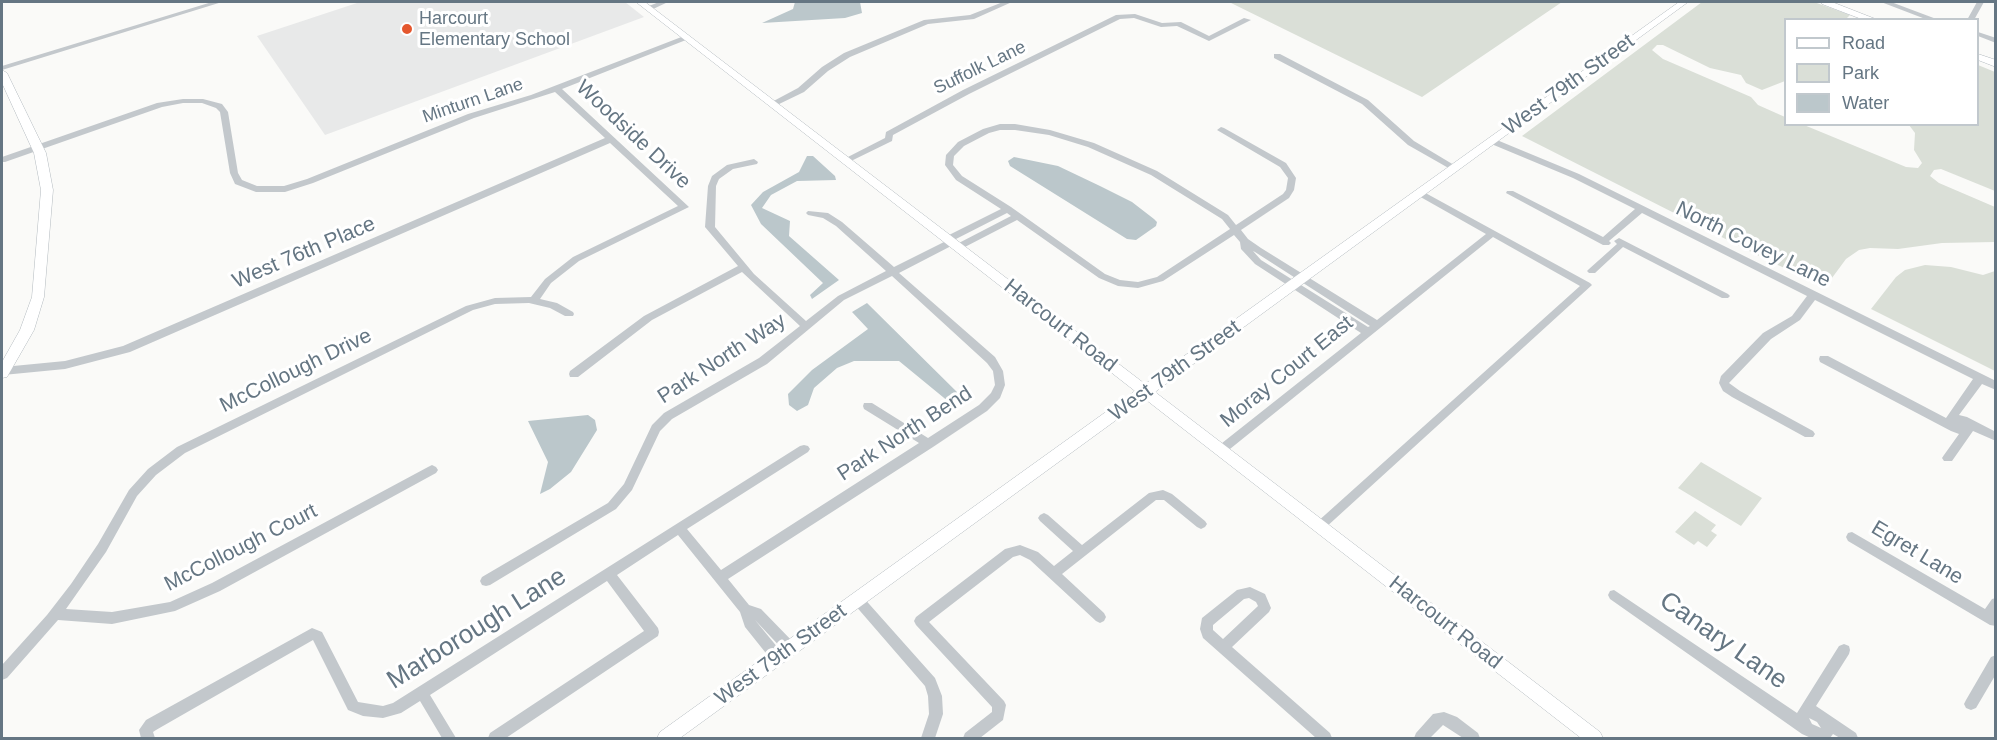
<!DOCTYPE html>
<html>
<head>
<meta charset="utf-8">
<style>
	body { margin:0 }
	#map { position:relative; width:1997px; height:740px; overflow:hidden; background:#fafaf8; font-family:Helvetica,sans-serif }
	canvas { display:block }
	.frame { position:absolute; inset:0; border:3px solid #657683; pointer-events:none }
	.legend { position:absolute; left:1784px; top:18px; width:195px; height:108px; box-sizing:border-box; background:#fff; border:2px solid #c1c8cd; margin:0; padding:8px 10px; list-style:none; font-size:18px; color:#657683 }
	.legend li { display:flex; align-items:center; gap:12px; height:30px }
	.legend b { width:30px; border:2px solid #c1c8cd }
</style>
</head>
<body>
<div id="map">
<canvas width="1997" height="740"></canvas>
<div class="frame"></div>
<ul class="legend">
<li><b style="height:8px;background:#fff"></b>Road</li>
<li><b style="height:16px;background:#dadfd7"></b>Park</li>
<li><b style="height:16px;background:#bbc7cb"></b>Water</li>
</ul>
</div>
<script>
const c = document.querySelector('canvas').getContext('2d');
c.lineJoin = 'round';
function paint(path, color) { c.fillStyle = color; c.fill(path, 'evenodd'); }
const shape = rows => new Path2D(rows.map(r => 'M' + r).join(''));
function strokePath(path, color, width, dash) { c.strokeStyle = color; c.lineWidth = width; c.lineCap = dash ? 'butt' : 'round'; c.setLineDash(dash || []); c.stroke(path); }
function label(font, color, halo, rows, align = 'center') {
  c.font = font + ' Helvetica,sans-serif'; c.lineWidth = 6; c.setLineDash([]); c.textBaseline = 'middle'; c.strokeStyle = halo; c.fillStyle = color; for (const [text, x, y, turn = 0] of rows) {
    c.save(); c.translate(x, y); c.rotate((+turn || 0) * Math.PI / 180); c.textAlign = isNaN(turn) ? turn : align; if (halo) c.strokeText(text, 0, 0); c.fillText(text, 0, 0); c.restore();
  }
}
paint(shape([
	[360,2,625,2,644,17,325,135,257,36]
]), '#e8e9e9');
paint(shape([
	[1229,2,1562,2,1422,97],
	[1702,2,1814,2,1850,15,1846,19,1786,20,1785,81,1762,90,1746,83,1741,75,1710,68,1663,45,1657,45,1652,50,1663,59,1751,97,1758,105,1785,117,1786,124,1804,125,1906,167,1918,168,1922,163,1914,150,1915,133,1909,125,1978,124,1978,65,1995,72,1995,191,1941,169,1934,170,1930,176,1939,183,1995,207,1995,242,1942,243,1898,249,1870,248,1859,250,1846,259,1829,282,1821,284,1771,262,1522,136],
	[1925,265,1951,267,1983,275,1995,271,1995,371,1871,309,1896,277,1905,270],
	[1701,462,1762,498,1741,526,1678,488],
	[1695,511,1716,525,1711,531,1717,535,1707,547,1698,541,1694,545,1675,532]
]), '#dadfd7');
paint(shape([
	[795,2,860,2,862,13,845,18,762,23,793,9],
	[807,156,813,156,835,176,836,180,797,181,771,195,762,208,790,221,789,236,839,280,812,299,810,295,823,283,761,224,751,205,763,192,799,172],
	[1014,157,1058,166,1100,186,1132,202,1154,219,1157,222,1156,226,1136,240,1127,239,1010,166,1008,161],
	[867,303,960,395,949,402,899,361,854,361,837,368,814,388,808,405,797,411,789,405,788,394,812,370,868,329,852,312],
	[588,415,595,420,597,430,571,472,550,489,540,494,548,462,528,421]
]), '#bbc7cb');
const secondary = shape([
	[636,2,645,2,1145,384,1679,2,1688,2,1155,392,1600,732,1603,738,1581,738,1145,399,680,738,657,738,660,732,1135,391,636,2],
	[1821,2,1832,2,1878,20,1864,20,1822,4,1821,2],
	[1978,54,1996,60,1996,67,1978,60,1978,54],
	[2,70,7,73,46,153,53,190,44,297,34,330,7,377,2,378,2,362,20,330,32,297,41,190,34,153,2,83,2,70]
]);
strokePath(secondary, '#b3babf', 1);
paint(shape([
	[212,2,222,2,2,70,2,66,212,2],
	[659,2,668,2,651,10,644,8,659,2],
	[1003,2,1012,2,974,19,928,24,850,57,828,71,804,92,775,106,769,106,768,104,798,88,822,67,844,53,924,20,970,15,1003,2],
	[1881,2,1891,2,1939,20,1928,20,1881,2],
	[1977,2,1984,2,1974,20,1967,20,1977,2],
	[1135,14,1162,23,1181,22,1209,36,1244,18,1251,20,1209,41,1177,26,1161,27,1134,18,1120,19,969,94,893,135,892,141,849,162,843,162,842,160,885,138,886,132,963,90,1116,15,1135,14],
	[1978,32,1996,38,1996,43,1978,36,1978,32],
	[684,36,691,38,562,89,689,207,579,261,551,283,540,299,557,303,573,312,574,314,573,316,565,316,550,308,529,303,495,304,473,310,185,453,156,475,137,496,106,552,66,609,112,612,170,602,212,583,428,467,432,465,436,467,438,470,436,473,220,591,175,611,112,624,58,620,7,678,2,680,2,665,47,615,71,584,98,544,129,490,148,469,177,447,466,306,495,298,531,297,545,279,573,257,678,206,610,143,130,352,65,369,3,375,2,374,2,368,3,367,65,361,123,346,605,138,555,92,474,118,313,183,285,192,256,192,235,184,230,173,220,112,216,108,202,103,183,103,162,107,5,162,2,162,2,157,157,103,183,99,203,99,222,104,228,112,238,173,242,180,257,186,284,186,307,179,468,114,531,95,684,36],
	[1274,54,1280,54,1368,100,1414,141,1459,168,1458,170,1452,170,1408,145,1362,104,1274,58,1274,54],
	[1000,124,1015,124,1050,130,1094,143,1157,171,1228,215,1236,225,1283,194,1286,190,1288,178,1280,167,1217,130,1221,127,1224,128,1286,163,1296,178,1294,190,1289,198,1241,230,1248,239,1261,248,1377,320,1486,234,1417,195,1417,191,1420,190,1590,283,1592,285,1324,529,1320,531,1316,529,1314,526,1316,523,1580,286,1493,237,1225,453,1221,454,1217,453,1215,450,1217,447,1361,333,1255,264,1241,249,1240,242,1234,235,1163,281,1138,288,1118,286,1099,278,1017,220,961,249,955,249,953,247,955,245,1011,216,1007,213,954,240,957,242,955,244,899,273,995,357,1003,371,1005,385,1000,398,987,411,933,447,728,579,749,605,761,609,796,645,797,649,796,653,791,655,786,653,755,620,783,654,785,658,783,662,778,664,773,662,745,627,740,612,678,535,617,575,658,628,659,632,658,636,506,738,488,738,490,733,644,631,607,581,430,695,456,738,442,738,420,701,401,713,383,718,363,716,348,710,313,640,156,730,153,732,155,738,141,738,139,730,146,720,312,628,322,632,358,702,383,706,393,703,800,446,804,445,808,446,810,449,808,452,687,529,721,570,919,443,864,409,863,406,864,403,872,403,928,438,979,405,991,393,995,385,993,371,987,363,892,276,844,300,767,364,672,419,660,431,632,490,616,509,490,585,486,586,482,585,480,581,482,577,608,503,624,484,652,425,664,413,759,358,800,326,742,272,652,320,578,377,570,377,569,374,570,371,644,316,738,266,705,227,708,186,712,176,727,165,754,159,758,162,757,164,733,169,719,179,716,186,715,227,754,274,806,321,838,296,886,271,836,226,823,218,808,215,806,213,808,211,828,213,842,222,894,267,946,241,943,239,945,237,1001,209,956,180,945,165,946,155,958,142,983,129,1000,124],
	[1000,130,1015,130,1049,135,1088,147,1151,175,1222,219,1230,229,1157,277,1138,282,1120,280,1105,274,1011,207,962,176,953,165,954,156,964,146,989,133,1000,130],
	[1253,251,1255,252,1370,326,1368,327,1261,260,1253,251],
	[1492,138,1579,174,1996,381,1996,390,1982,384,1959,415,1967,417,1996,432,1996,441,1973,431,1952,461,1944,461,1942,458,1944,455,1959,434,1951,431,1820,362,1819,359,1820,356,1828,356,1946,418,1973,379,1815,300,1800,320,1771,339,1729,383,1740,391,1813,431,1815,434,1813,437,1805,437,1732,397,1723,391,1719,383,1721,376,1763,333,1792,316,1807,296,1642,213,1609,241,1611,243,1609,245,1603,245,1506,193,1507,191,1513,191,1603,237,1635,209,1573,178,1489,143,1488,141,1492,138],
	[1619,238,1728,294,1730,296,1728,298,1722,298,1623,247,1595,273,1589,273,1587,271,1589,269,1617,244,1614,241,1619,238],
	[1163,490,1172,494,1205,521,1207,524,1205,527,1201,529,1197,527,1164,500,1156,500,1062,574,1104,613,1106,617,1104,621,1100,623,1096,621,1030,560,1020,555,1013,557,929,622,1004,701,1006,705,1003,720,980,738,963,738,965,733,992,712,992,707,916,625,914,621,916,617,1005,549,1020,545,1038,552,1054,566,1073,551,1040,521,1038,518,1040,515,1044,513,1048,515,1082,545,1149,493,1163,490],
	[1852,532,1985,609,1992,599,1996,598,1996,614,1994,614,1996,626,1990,625,1848,541,1846,537,1848,533,1852,532],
	[1250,587,1265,594,1271,608,1269,612,1232,647,1330,733,1332,738,1316,738,1203,638,1200,629,1202,618,1237,590,1250,587],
	[1249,598,1256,602,1258,606,1223,639,1213,630,1213,625,1244,599,1249,598],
	[1614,590,1797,713,1839,646,1844,644,1849,646,1850,650,1849,654,1816,706,1856,733,1858,738,1840,738,1833,734,1830,738,1811,738,1802,734,1610,599,1608,595,1610,591,1614,590],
	[1809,718,1817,722,1821,728,1812,724,1809,718],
	[858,595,862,596,935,678,942,696,943,714,935,738,921,738,929,714,928,696,925,686,854,604,852,600,854,596,858,595],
	[1996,655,1996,674,1976,708,1971,710,1966,708,1964,704,1966,700,1991,657,1996,655],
	[1444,712,1457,717,1478,733,1480,738,1463,738,1443,725,1430,738,1414,738,1416,733,1433,714,1444,712]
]), '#c3c8cc');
paint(secondary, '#fff');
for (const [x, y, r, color] of [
	[407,29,6,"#e4572e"]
]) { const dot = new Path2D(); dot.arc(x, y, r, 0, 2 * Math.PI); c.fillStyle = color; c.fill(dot); strokePath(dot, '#fff', 2); }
label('18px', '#657683', '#fff', [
	["Harcourt",419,19],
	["Elementary School",419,40]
], 'left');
label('18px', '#657683', '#fff', [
	["Suffolk Lane",980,68,-26],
	["Minturn Lane",473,101,-19]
]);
label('21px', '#657683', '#fff', [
	["West 79th Street",1569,85,-36],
	["Woodside Drive",633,135,43],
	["North Covey Lane",1753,245,26],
	["West 76th Place",304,253,-23],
	["Harcourt Road",1060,326,38],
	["Park North Way",722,359,-33],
	["McCollough Drive",296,371,-26],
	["West 79th Street",1175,371,-36],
	["Moray Court East",1287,372,-39],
	["Park North Bend",905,434,-33],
	["McCollough Court",241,548,-27],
	["Egret Lane",1917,553,31],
	["Harcourt Road",1445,623,38],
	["West 79th Street",781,655,-36]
]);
label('26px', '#657683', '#fff', [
	["Marborough Lane",477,629,-32],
	["Canary Lane",1723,641,35]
]);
</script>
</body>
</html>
